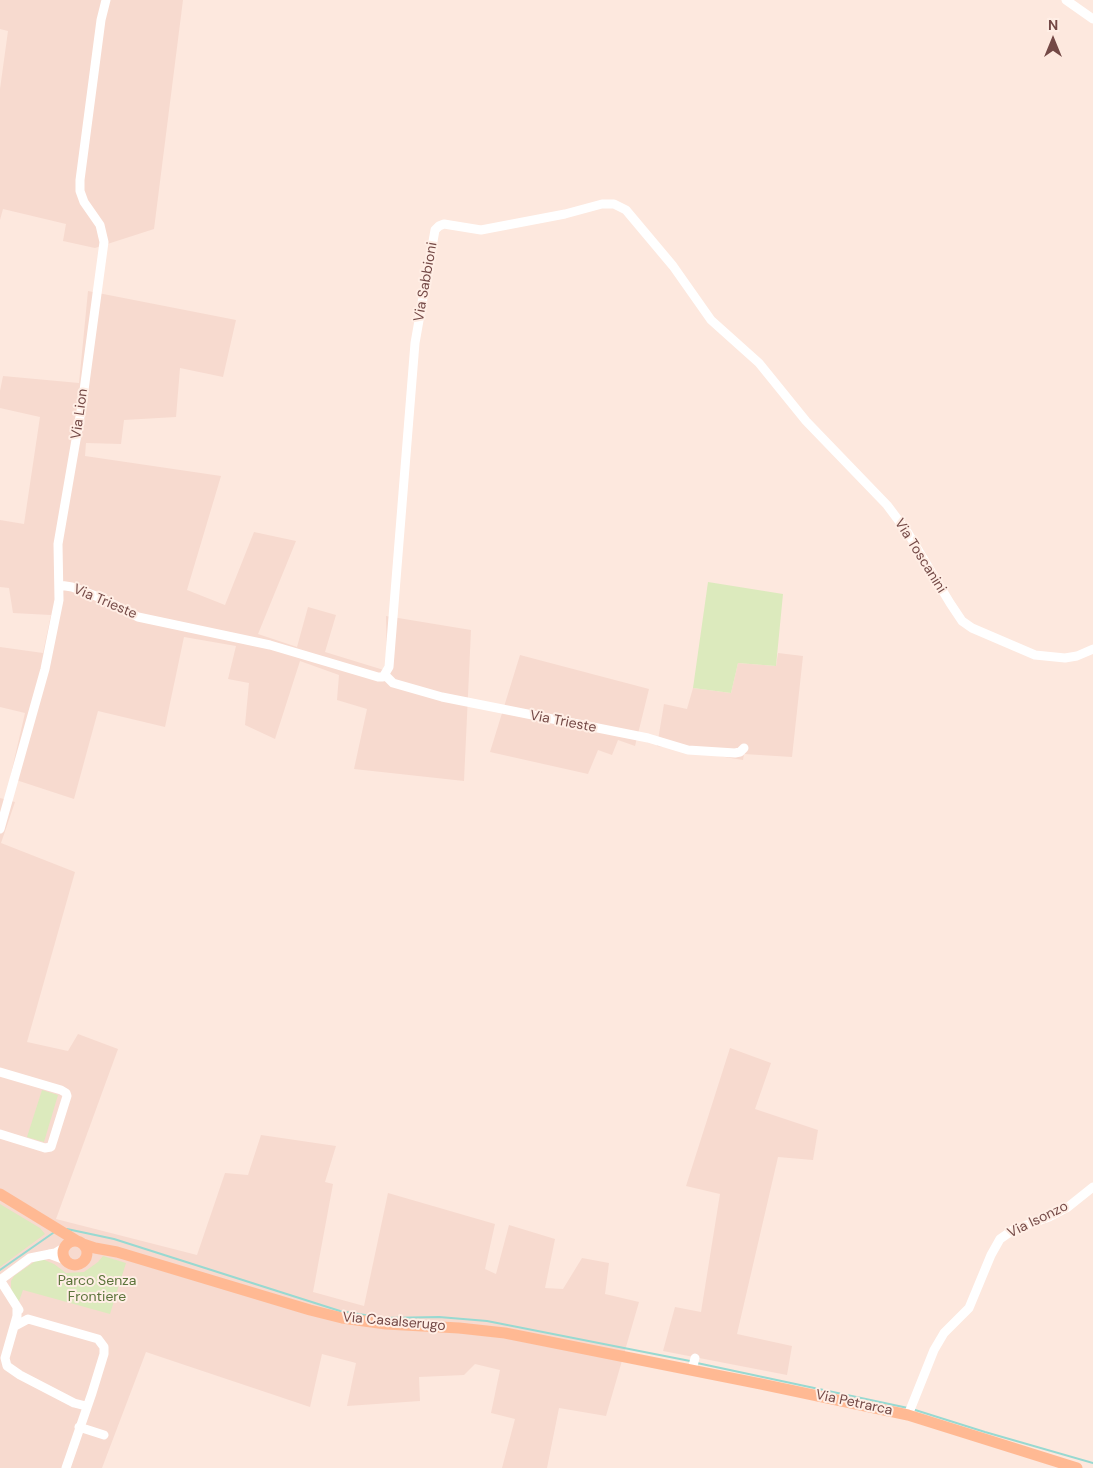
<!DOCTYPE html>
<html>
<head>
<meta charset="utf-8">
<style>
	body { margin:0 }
	#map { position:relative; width:1093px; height:1468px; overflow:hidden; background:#fde8de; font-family:"DM Sans",sans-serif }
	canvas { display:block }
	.north { position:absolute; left:1028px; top:15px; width:50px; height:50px; -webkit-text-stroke:4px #ffeee5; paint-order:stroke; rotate:0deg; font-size:14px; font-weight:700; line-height:20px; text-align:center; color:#744946 }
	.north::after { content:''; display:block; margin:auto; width:18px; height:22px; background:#744946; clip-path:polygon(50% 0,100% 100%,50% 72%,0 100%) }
</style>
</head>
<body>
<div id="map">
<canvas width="1093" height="1468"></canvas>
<div class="north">N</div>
</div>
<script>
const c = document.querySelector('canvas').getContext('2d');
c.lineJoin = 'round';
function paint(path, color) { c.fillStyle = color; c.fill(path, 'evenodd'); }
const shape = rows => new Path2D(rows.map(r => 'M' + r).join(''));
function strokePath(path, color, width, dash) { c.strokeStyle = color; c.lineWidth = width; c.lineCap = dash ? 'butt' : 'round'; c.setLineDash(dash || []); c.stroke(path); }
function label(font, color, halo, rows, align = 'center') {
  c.font = font + ' "DM Sans",sans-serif'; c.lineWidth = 4; c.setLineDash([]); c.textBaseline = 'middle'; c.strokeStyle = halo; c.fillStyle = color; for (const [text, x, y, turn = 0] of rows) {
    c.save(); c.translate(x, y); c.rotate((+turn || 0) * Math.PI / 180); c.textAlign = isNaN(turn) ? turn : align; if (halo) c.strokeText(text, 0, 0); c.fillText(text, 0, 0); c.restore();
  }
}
paint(shape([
	[0,0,183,0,154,229,95,248,63,241,66,224,3,209,0,220,0,89,8,31,0,29],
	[88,291,236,320,223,377,180,368,176,417,124,420,121,444,86,443,85,456,221,476,187,590,225,605,254,532,296,541,258,634,297,647,308,607,336,615,325,652,387,671,386,616,471,630,464,781,354,769,367,709,337,700,339,675,300,661,275,739,245,725,249,683,228,679,236,646,184,637,165,727,98,711,74,799,10,778,25,713,0,707,0,647,43,653,51,615,13,613,9,588,0,587,0,520,24,524,40,417,0,408,0,391,3,376,79,383],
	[778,653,803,656,792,757,744,754,743,760,657,746,664,704,687,709,693,688,731,693,738,663,776,666],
	[520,655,649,689,635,746,618,740,612,755,598,750,588,774,490,752],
	[0,798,15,802,1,843,75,872,27,1042,68,1051,78,1034,118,1049,56,1219,197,1255,225,1173,248,1175,261,1135,336,1146,325,1182,333,1184,313,1292,364,1306,388,1193,495,1224,485,1269,496,1274,509,1225,555,1239,545,1288,563,1289,582,1258,609,1263,605,1294,639,1302,606,1416,559,1408,547,1468,502,1468,515,1419,491,1413,500,1370,475,1364,464,1375,419,1377,420,1401,347,1406,356,1363,322,1354,310,1407,146,1352,102,1468,0,1468],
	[730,1048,771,1063,755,1109,818,1130,813,1160,778,1157,737,1334,792,1346,787,1375,663,1351,675,1307,701,1312,720,1194,686,1186]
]), '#f7dacf');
paint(shape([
	[708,582,783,594,776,666,738,663,731,693,693,688],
	[42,1090,58,1095,44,1142,27,1137],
	[0,1204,40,1228,45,1234,0,1267],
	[103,1256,126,1263,110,1314,23,1290,18,1304,13,1295,11,1288,11,1281,14,1276,40,1258,54,1264,66,1273,84,1272,98,1262]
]), '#dceabd');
strokePath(shape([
	[67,1229,114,1239,340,1311,383,1318,439,1317,487,1321,690,1361],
	[0,1270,53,1233],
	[697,1363,908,1408],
	[912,1409,985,1432,1093,1463]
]), '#98d9d1', 2);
strokePath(shape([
	[1066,0,1093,19],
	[59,585,72,587,101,598,138,617,270,645,378,677,383,677,389,667,415,343,435,230,439,226,444,224,481,230,565,214,602,204,614,204,626,210,673,266,711,320,759,363,806,421,887,505,908,533,950,603,962,621,972,628,1035,655,1065,658,1077,656,1093,649],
	[385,675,393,683,442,697,648,738,688,750,735,753,740,752,744,748],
	[0,829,45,669,59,600,58,544,82,405,104,242,100,225,84,202,80,191,80,180,101,20,106,0],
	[0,1072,61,1090,66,1093,67,1096,51,1147,45,1148,0,1134],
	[49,1254,65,1260],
	[0,1280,30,1258,55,1253,65,1247],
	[0,1280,19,1310],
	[17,1307,17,1316,5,1358,7,1366,20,1375,74,1403,86,1406],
	[15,1326,28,1319,98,1339,104,1347,104,1354,92,1393,66,1468],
	[692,1370,695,1358],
	[908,1415,934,1350,944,1333,969,1308,991,1255,1000,1239,1013,1230,1049,1217,1068,1207,1093,1187],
	[79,1427,104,1435]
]), '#fff', 9);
strokePath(shape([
	[0,1194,77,1241],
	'63 1253a12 12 0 1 1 24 0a12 12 0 1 1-24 0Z',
	[83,1244,95,1248,117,1252,310,1310,342,1318,386,1324,459,1328,505,1333,761,1384,908,1415,1077,1468]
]), '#ffb993', 11);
label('14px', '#744946', '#ffeee5', [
	["Via Sabbioni",426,282,-80],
	["Via Lion",80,414,-82],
	["Via Toscanini",920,556,58],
	["Via Trieste",105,602,23],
	["Via Trieste",563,722,11],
	["Via Isonzo",1038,1220,-26],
	["Via Casalserugo",394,1322,5],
	["Via Petrarca",854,1403,12]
]);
label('14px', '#5c743b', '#ffeee5', [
	["Parco Senza",97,1281],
	["Frontiere",97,1297]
]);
</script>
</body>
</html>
